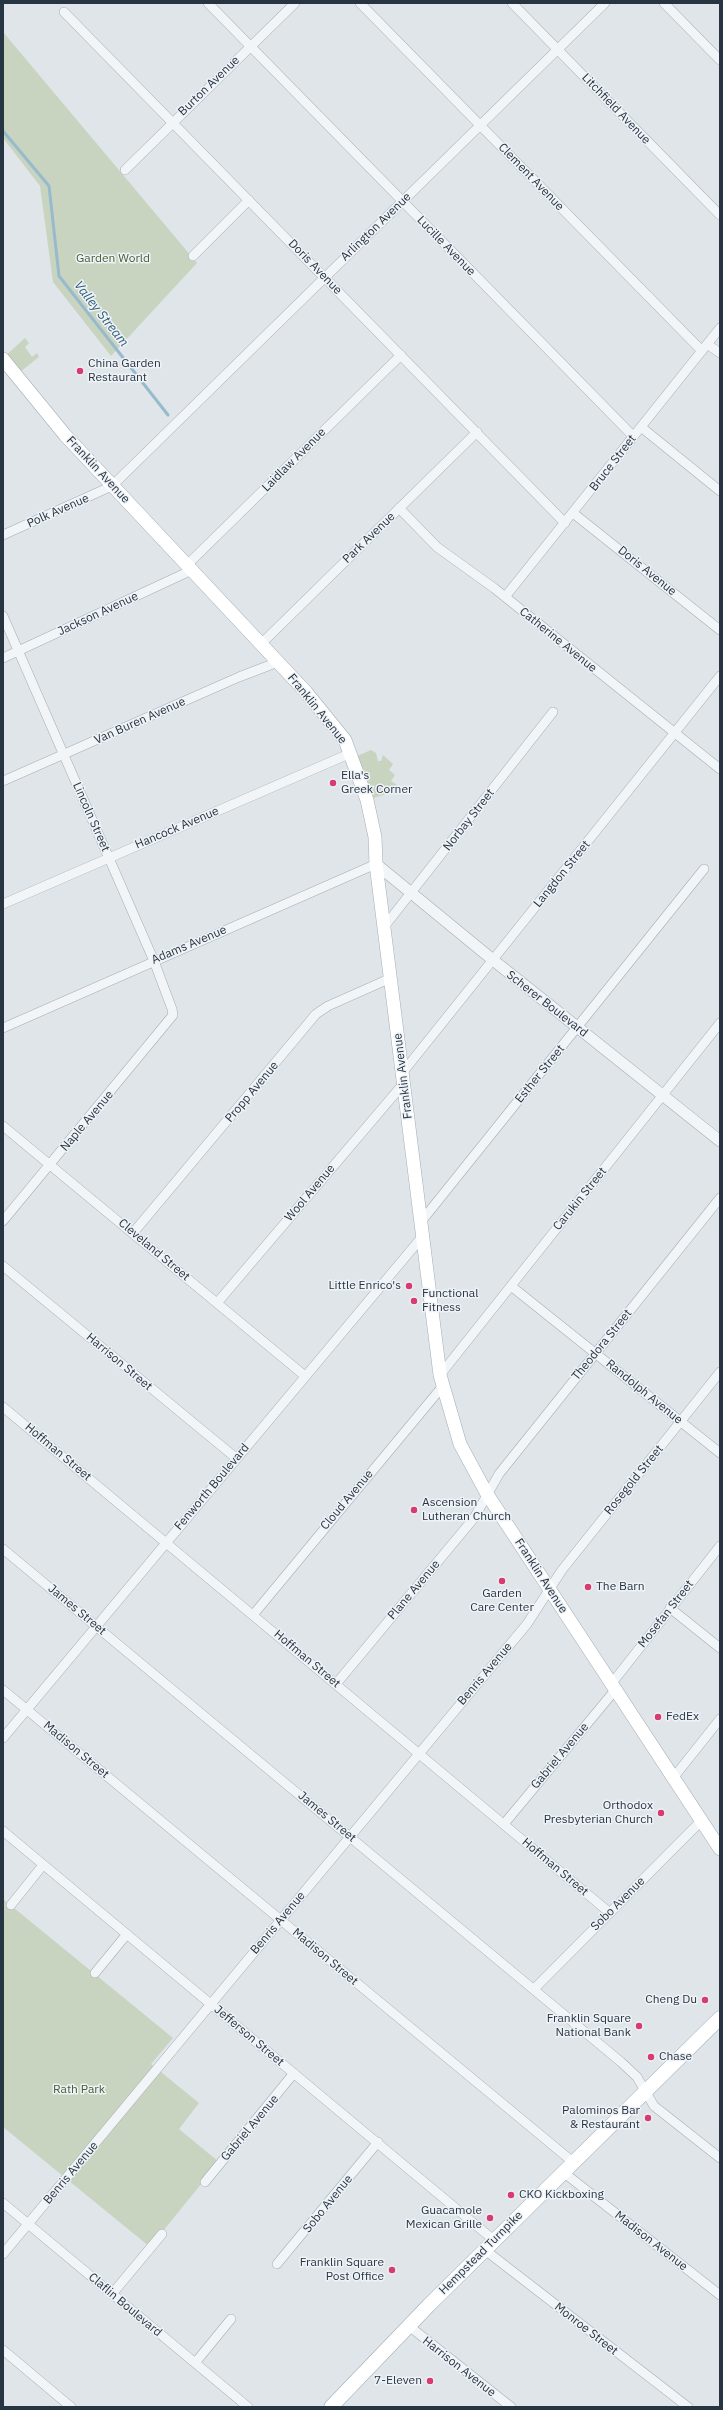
<!DOCTYPE html>
<html>
<head>
<meta charset="utf-8">
<style>
	body { margin:0 }
	#map { position:relative; width:723px; height:2410px; overflow:hidden; background:#dfe5e9; font-family:"IBM Plex Sans",sans-serif }
	canvas { display:block }
	.frame { position:absolute; inset:0; border:4px solid #273542; pointer-events:none }
</style>
</head>
<body>
<div id="map">
<canvas width="723" height="2410"></canvas>
<div class="frame"></div>
</div>
<script>
const c = document.querySelector('canvas').getContext('2d');
c.lineJoin = 'round';
function paint(path, color) { c.fillStyle = color; c.fill(path, 'evenodd'); }
const shape = rows => new Path2D(rows.map(r => 'M' + r).join(''));
function strokePath(path, color, width, dash) { c.strokeStyle = color; c.lineWidth = width; c.lineCap = dash ? 'butt' : 'round'; c.setLineDash(dash || []); c.stroke(path); }
function label(font, color, halo, rows, align = 'center') {
  c.font = font + ' "IBM Plex Sans",sans-serif'; c.lineWidth = 3; c.setLineDash([]); c.textBaseline = 'middle'; c.strokeStyle = halo; c.fillStyle = color; for (const [text, x, y, turn = 0] of rows) {
    c.save(); c.translate(x, y); c.rotate((+turn || 0) * Math.PI / 180); c.textAlign = isNaN(turn) ? turn : align; if (halo) c.strokeText(text, 0, 0); c.fillText(text, 0, 0); c.restore();
  }
}
paint(shape([
	[3,32,197,263,111,356,53,282,40,186,3,138],
	[25,338,29,343,25,347,32,357,37,353,39,357,16,375,3,358],
	[371,750,376,753,378,761,381,761,383,755,393,764,389,770,395,775,391,781,397,785,392,792,367,800,353,758],
	[3,1899,173,2038,151,2064,199,2103,179,2129,219,2162,150,2247,3,2127]
]), '#c8d4bf');
strokePath(shape([
	[3,131,49,186,59,276,168,415]
]), '#97bacc', 3);
const minor = shape([
	[208,3,633,436],
	[360,3,702,351],
	[512,3,720,215],
	[664,3,720,60],
	[64,12,565,523],
	[125,170,295,3],
	[193,256,249,200],
	[707,344,720,353],
	[641,427,720,491],
	[399,508,437,547,494,588,720,769],
	[573,513,720,630],
	[3,535,112,486,605,3],
	[187,565,401,355],
	[505,597,720,328],
	[3,616,154,961,172,1009,173,1015,3,1221],
	[261,644,477,432],
	[3,658,192,570],
	[3,781,239,677,278,662],
	[3,904,351,753],
	[384,927,553,712],
	[3,1028,376,864],
	[403,1072,720,676],
	[3,1126,305,1376],
	[420,1223,704,869],
	[133,1233,316,1014,328,1006,391,978],
	[3,1266,236,1458],
	[511,1286,720,1453],
	[217,1303,404,1083],
	[440,1375,720,1023],
	[3,1407,610,1913],
	[3,1549,621,2062,637,2077,654,2106,720,2158],
	[670,1608,720,1648],
	[253,1615,442,1387],
	[612,1683,720,1546],
	[336,1684,474,1518,499,1474,720,1198],
	[3,1690,573,2162],
	[3,1738,422,1237],
	[674,1777,720,1719],
	[504,1824,616,1689],
	[3,1831,495,2241],
	[11,1905,43,1865],
	[95,1973,127,1934],
	[534,1989,702,1820],
	[563,2172,720,2295],
	[205,2182,294,2073],
	[3,2203,248,2407],
	[485,2250,688,2407],
	[3,2254,527,1624,562,1570,720,1372],
	[277,2264,378,2142],
	[112,2294,162,2234],
	[409,2326,511,2407],
	[3,2350,71,2407],
	[195,2363,231,2319]
]);
const tertiary = shape([
	[376,864,493,960,720,1141]
]);
const secondary = shape([
	[3,359,65,435,306,692,345,740,367,800,375,837,376,864,440,1375,460,1444,487,1494,720,1849]
]);
const primary = shape([
	[331,2407,429,2305,720,2018]
]);
strokePath(minor, '#a4adb4', 10);
strokePath(tertiary, '#a4adb4', 12);
strokePath(secondary, '#a4adb4', 14);
strokePath(primary, '#9dacb6', 15);
strokePath(minor, '#f2f5f7', 9);
strokePath(tertiary, '#f2f5f7', 11);
strokePath(secondary, '#fff', 13);
strokePath(primary, '#fff', 14);
for (const [x, y, r, color] of [
	[80,371,4,"#d73b6f"],
	[333,783,4,"#d73b6f"],
	[409,1286,4,"#d73b6f"],
	[414,1301,4,"#d73b6f"],
	[414,1510,4,"#d73b6f"],
	[502,1581,4,"#d73b6f"],
	[588,1587,4,"#d73b6f"],
	[658,1717,4,"#d73b6f"],
	[661,1813,4,"#d73b6f"],
	[705,2000,4,"#d73b6f"],
	[639,2026,4,"#d73b6f"],
	[651,2057,4,"#d73b6f"],
	[648,2118,4,"#d73b6f"],
	[511,2195,4,"#d73b6f"],
	[490,2218,4,"#d73b6f"],
	[392,2270,4,"#d73b6f"],
	[430,2381,4,"#d73b6f"]
]) { const dot = new Path2D(); dot.arc(x, y, r, 0, 2 * Math.PI); c.fillStyle = color; c.fill(dot); strokePath(dot, '#eff3f7', 1.5); }
label('12px', '#273542', '#eff3f7', [
	["Burton Avenue",209,86,-44],
	["Litchfield Avenue",616,109,46],
	["Clement Avenue",531,177,46],
	["Arlington Avenue",376,227,-44],
	["Lucille Avenue",446,246,46],
	["Doris Avenue",315,267,46],
	["Laidlaw Avenue",294,460,-45],
	["Bruce Street",613,463,-52],
	["Franklin Avenue",98,470,47],
	["Polk Avenue",58,511,-24],
	["Park Avenue",369,538,-44],
	["Doris Avenue",647,571,39],
	["Jackson Avenue",98,614,-25],
	["Catherine Avenue",558,640,39],
	["Franklin Avenue",317,709,51],
	["Van Buren Avenue",140,721,-24],
	["Lincoln Street",91,817,66],
	["Norbay Street",469,820,-52],
	["Hancock Avenue",177,828,-23],
	["Langdon Street",562,874,-51],
	["Adams Avenue",189,945,-23],
	["Scherer Boulevard",547,1004,38],
	["Esther Street",540,1074,-51],
	["Franklin Avenue",403,1076,-97],
	["Propp Avenue",252,1092,-50],
	["Naple Avenue",87,1121,-50],
	["Wool Avenue",310,1193,-50],
	["Carukin Street",580,1199,-51],
	["Cleveland Street",154,1250,40],
	["Theodora Street",602,1345,-51],
	["Harrison Street",119,1362,40],
	["Randolph Avenue",644,1392,39],
	["Hoffman Street",58,1452,40],
	["Rosegold Street",634,1480,-51],
	["Fenworth Boulevard",212,1487,-50],
	["Cloud Avenue",347,1500,-50],
	["Franklin Avenue",541,1576,57],
	["Plane Avenue",414,1590,-50],
	["James Street",77,1610,40],
	["Mosefan Street",666,1614,-52],
	["Hoffman Street",307,1659,40],
	["Benris Avenue",485,1674,-50],
	["Madison Street",76,1750,40],
	["Gabriel Avenue",560,1756,-50],
	["James Street",327,1817,40],
	["Hoffman Street",555,1867,40],
	["Sobo Avenue",618,1904,-45],
	["Benris Avenue",278,1923,-50],
	["Madison Street",325,1957,40],
	["Jefferson Street",249,2036,40],
	["Gabriel Avenue",250,2128,-50],
	["Benris Avenue",71,2173,-50],
	["Sobo Avenue",328,2204,-51],
	["Madison Avenue",651,2241,38],
	["Hempstead Turnpike",481,2253,-45],
	["Claflin Boulevard",125,2305,40],
	["Monroe Street",586,2329,38],
	["Harrison Avenue",459,2367,38]
]);
label('12px', '#435e33', '#eff3f7', [
	["Garden World",113,259],
	["Rath Park",79,2090]
]);
label('12px', '#273542', '#eff3f7', [
	["China Garden",88,364],
	["Restaurant",88,378],
	["Ella's",341,776],
	["Greek Corner",341,790],
	["Little Enrico's",401,1286,"right"],
	["Functional",422,1294],
	["Fitness",422,1308],
	["Ascension",422,1503],
	["Lutheran Church",422,1517],
	["The Barn",596,1587],
	["Garden",502,1594,"center"],
	["Care Center",502,1608,"center"],
	["FedEx",666,1717],
	["Orthodox",653,1806,"right"],
	["Presbyterian Church",653,1820,"right"],
	["Cheng Du",697,2000,"right"],
	["Franklin Square",631,2019,"right"],
	["National Bank",631,2033,"right"],
	["Chase",659,2057],
	["Palominos Bar",640,2111,"right"],
	["& Restaurant",640,2125,"right"],
	["CKO Kickboxing",519,2195],
	["Guacamole",482,2211,"right"],
	["Mexican Grille",482,2225,"right"],
	["Franklin Square",384,2263,"right"],
	["Post Office",384,2277,"right"],
	["7-Eleven",422,2381,"right"]
], 'left');
label('italic 13px', '#2e5d78', '#eff3f7', [
	["Valley Stream",101,314,52]
]);
</script>
</body>
</html>
